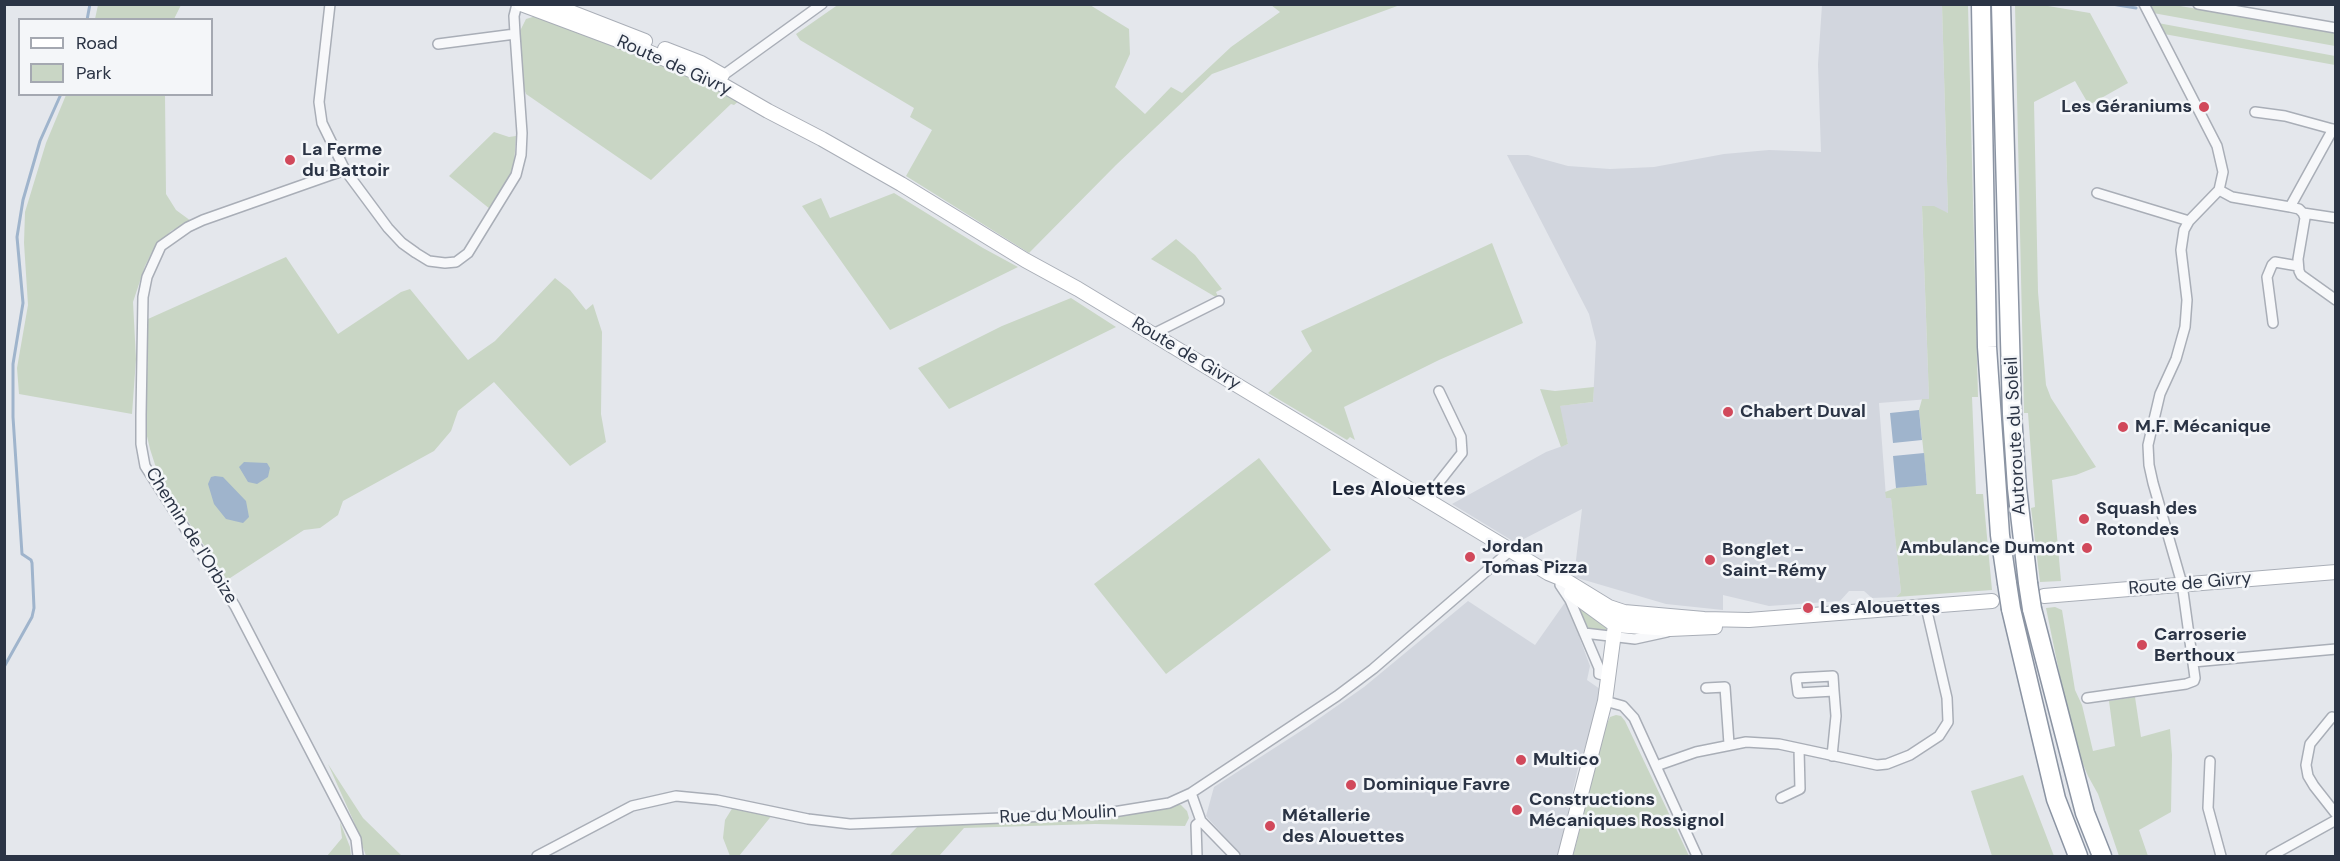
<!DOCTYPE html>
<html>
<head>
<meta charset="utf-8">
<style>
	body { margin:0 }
	#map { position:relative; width:2340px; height:861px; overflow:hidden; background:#e4e7ec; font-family:"DM Sans",sans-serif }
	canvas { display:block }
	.frame { position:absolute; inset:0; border:6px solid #2b3445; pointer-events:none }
	.legend { position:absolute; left:18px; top:18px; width:195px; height:78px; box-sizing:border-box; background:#f4f6f9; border:2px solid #a4a8b1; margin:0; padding:8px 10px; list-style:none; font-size:18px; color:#2b3445 }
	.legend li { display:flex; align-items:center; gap:12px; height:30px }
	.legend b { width:30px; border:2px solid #a4a8b1 }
</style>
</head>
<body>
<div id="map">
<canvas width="2340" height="861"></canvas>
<div class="frame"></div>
<ul class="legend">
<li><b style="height:8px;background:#fff"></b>Road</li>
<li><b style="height:16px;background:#c9d6c5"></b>Park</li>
</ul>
</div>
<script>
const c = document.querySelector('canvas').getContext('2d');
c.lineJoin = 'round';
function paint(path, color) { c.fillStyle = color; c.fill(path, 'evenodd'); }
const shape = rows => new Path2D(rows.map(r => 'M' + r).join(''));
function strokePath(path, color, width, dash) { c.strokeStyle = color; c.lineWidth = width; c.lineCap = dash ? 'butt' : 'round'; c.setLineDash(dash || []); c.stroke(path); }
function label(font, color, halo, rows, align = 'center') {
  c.font = font + ' "DM Sans",sans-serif'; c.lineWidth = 5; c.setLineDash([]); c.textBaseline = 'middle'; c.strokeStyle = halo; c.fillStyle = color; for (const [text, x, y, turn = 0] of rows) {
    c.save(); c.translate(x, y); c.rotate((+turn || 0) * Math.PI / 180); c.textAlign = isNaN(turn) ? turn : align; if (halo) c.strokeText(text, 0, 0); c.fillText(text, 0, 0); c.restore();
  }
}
paint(shape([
	[1822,5,1942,5,1948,213,1922,207,1929,399,1879,403,1886,497,1891,497,1901,592,1896,597,1872,598,1864,591,1849,591,1840,601,1769,606,1723,595,1723,610,1666,604,1574,577,1582,509,1516,543,1452,504,1546,452,1568,444,1559,406,1593,402,1596,342,1589,314,1507,155,1528,155,1568,166,1610,169,1654,167,1724,154,1769,150,1821,152,1818,64],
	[1468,601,1535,645,1566,601,1590,666,1587,680,1600,689,1594,720,1578,768,1558,856,1242,856,1206,816,1214,787,1307,727,1364,687]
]), '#d2d6de');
paint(shape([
	[839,4,1090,5,1129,29,1130,54,1115,87,1145,114,1171,87,1182,93,1231,47,1280,12,1271,5,1400,5,1212,74,1116,165,1029,253,906,176,932,130,910,117,914,108,800,40,796,34],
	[98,5,98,4,181,5,174,19,95,19],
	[1942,5,1968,5,1978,397,1972,397,1976,494,1983,494,1992,590,1896,597,1901,592,1891,498,1886,498,1885,492,1896,488,1927,484,1919,410,1922,399,1929,399,1922,206,1934,206,1948,213],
	[2015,5,2042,5,2090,13,2128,83,2089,105,2075,81,2034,102,2038,292,2046,385,2051,398,2096,467,2076,475,2052,480,2061,581,2040,582,2031,508,2035,507,2028,413,2024,413],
	[2151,5,2174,5,2335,32,2335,46,2153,13],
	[539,15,691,73,740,100,734,105,731,104,651,180,526,94,524,88,520,31,526,19],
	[2158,23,2335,56,2335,65,2164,34],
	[66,95,165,95,166,194,176,210,191,221,171,231,152,252,145,266,133,302,136,359,132,414,19,394,17,368,28,305,24,243,25,212,46,143],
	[494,132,509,137,516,136,514,165,508,180,490,209,449,176],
	[894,193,983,248,1018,267,890,330,802,206,821,198,830,218],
	[1176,239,1195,255,1222,289,1216,292,1219,299,1151,259],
	[1492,243,1523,323,1439,360,1344,407,1355,440,1350,437,1347,440,1268,393,1312,351,1301,331],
	[286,257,338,334,401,292,410,289,468,360,495,341,555,278,570,290,586,310,593,304,602,332,601,414,606,442,570,466,494,382,458,411,451,431,434,451,343,501,338,515,320,528,304,530,227,580,159,477,150,449,146,432,148,319],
	[1071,298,1116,327,949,409,918,368,1002,326],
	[1594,387,1593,402,1560,406,1568,444,1561,447,1540,389,1555,391],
	[1259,458,1331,550,1166,674,1094,584],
	[1570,596,1605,624,1607,631,1585,630],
	[2055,607,2062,610,2075,690,2082,705,2093,751,2115,746,2109,701,2135,697,2141,737,2170,729,2172,755,2171,812,2139,830,2148,856,2119,856,2098,794,2088,776,2080,757,2064,696,2046,608],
	[1616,715,1621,716,1625,721,1689,856,1573,856,1605,728,1610,717],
	[328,764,363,818,402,856,366,856,354,822],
	[2023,775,2054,856,1992,856,1971,791],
	[1176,805,1181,805,1187,811,1189,818,1185,826,1095,824,964,828,939,856,889,856,919,825],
	[733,807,773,814,739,856,730,856,723,838,725,820],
	[340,822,350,847,351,856,327,856,342,838]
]), '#c9d6c5');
paint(shape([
	[1919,410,1922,440,1893,443,1890,413],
	[1924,453,1927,485,1896,488,1893,456],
	[244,462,267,463,270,468,268,477,257,484,248,482,239,467],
	[215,476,223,477,246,501,249,517,243,523,226,519,214,504,208,484,211,477]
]), '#9fb4cc');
strokePath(shape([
	[2112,4,2136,8],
	[87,20,90,4],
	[4,667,32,617,34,608,32,563,31,560,22,554,13,417,13,364,23,303,17,237,23,200,40,141,61,94]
]), '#9fb4cc', 3);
const street = shape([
	[330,4,319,102,322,123,345,170,388,228,402,243,416,253,429,261,445,263,456,262,468,253,516,175,521,155,522,133,515,34,514,16,517,4],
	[2198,4,2336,28],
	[438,44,515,34],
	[718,79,822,4],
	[2255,112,2285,116,2336,130],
	[345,170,203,220,188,227,161,246,147,277,143,297,141,415,141,444,145,466,235,606,356,839,358,856],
	[2219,190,2232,197,2290,207,2299,209,2303,213,2336,218],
	[2097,193,2189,221],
	[2290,207,2333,129],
	[2303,213,2305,218,2298,259,2299,271,2301,275,2336,300],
	[2273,323,2267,277,2272,265,2275,262,2298,266],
	[1153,334,1219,301],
	[1425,500,1462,453,1461,437,1439,391],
	[1560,585,1570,600,1599,668,1599,674,1608,676],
	[1584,633,1635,639,1667,632],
	[2193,662,2336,649],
	[1706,688,1725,687,1729,744],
	[2087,698,2186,684,2194,681,2195,678,2182,584,2153,483,2149,465,2148,445,2160,394,2176,359,2185,327,2187,300,2181,250,2184,230,2189,221,2219,190,2223,172,2217,146,2144,4],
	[1605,701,1623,706,1634,718,1697,856],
	[2332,717,2310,744,2306,765,2308,776,2314,786,2336,814],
	[1832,756,1836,716,1834,691,1833,676,1796,678,1798,693,1834,691],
	[2210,761,2208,808,2221,856],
	[1656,766,1696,752,1746,742,1779,744,1877,765,1887,764,1910,755,1939,736,1948,722,1947,698,1926,607],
	[1191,793,1201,821,1235,856],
	[1781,798,1800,789,1799,749],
	[537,856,632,806,676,796,717,800,808,819,850,824,1101,814,1169,803,1191,793,1337,696,1373,669,1511,550],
	[1197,856,1196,825,1201,821],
	[2271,856,2336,820]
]);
const secondary = shape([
	[521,4,644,50,716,81,768,111,822,139,901,184,1025,260,1078,289,1548,573,1565,580,1609,607,1624,612,1704,619,1749,620,1992,601],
	[550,4,645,41],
	[665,49,701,63,722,75],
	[1571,593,1615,625,1670,629,1715,627],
	[2044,596,2336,572],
	[1565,856,1605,701,1615,625,1630,617,1637,617]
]);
const highway = shape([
	[1981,4,1987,347,2000,535,2007,583],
	[2001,4,2012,414,2017,488,2028,583],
	[2011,609,2056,799,2078,856],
	[2032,609,2085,813,2102,856]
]);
strokePath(street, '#a9aeb7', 12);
strokePath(secondary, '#a9aeb7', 16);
strokePath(highway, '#8b94a3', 21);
strokePath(street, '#f7f8fa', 9);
strokePath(secondary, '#fff', 14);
strokePath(highway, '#fff', 18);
const highwayBridge = shape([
	[2007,583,2011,609],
	[2028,583,2032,609]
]);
strokePath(highwayBridge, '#8b94a3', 21, []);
strokePath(highwayBridge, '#fff', 18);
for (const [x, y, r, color] of [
	[2204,107,6,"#d1495b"],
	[290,160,6,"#d1495b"],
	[1728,412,6,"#d1495b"],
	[2123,427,6,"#d1495b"],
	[2084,519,6,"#d1495b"],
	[2087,548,6,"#d1495b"],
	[1470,557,6,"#d1495b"],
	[1710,560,6,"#d1495b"],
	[1808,608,6,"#d1495b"],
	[2142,645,6,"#d1495b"],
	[1521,760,6,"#d1495b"],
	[1351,785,6,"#d1495b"],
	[1517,810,6,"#d1495b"],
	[1270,826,6,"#d1495b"]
]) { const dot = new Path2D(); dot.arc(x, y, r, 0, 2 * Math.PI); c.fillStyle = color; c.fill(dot); strokePath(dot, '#f4f6f9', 2); }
label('18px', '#2b3445', '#f4f6f9', [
	["Route de Givry",674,66,24],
	["Route de Givry",1186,354,31],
	["Autoroute du Soleil",2016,436,-93],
	["Chemin de l'Orbize",191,536,58],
	["Route de Givry",2190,584,-5],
	["Rue du Moulin",1058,815,-3]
]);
label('bold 18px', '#2b3445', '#f4f6f9', [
	["Les Géraniums",2192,107,"right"],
	["La Ferme",302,150],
	["du Battoir",302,171],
	["Chabert Duval",1740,412],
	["M.F. Mécanique",2135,427],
	["Squash des",2096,509],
	["Rotondes",2096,530],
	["Jordan",1482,547],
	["Tomas Pizza",1482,568],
	["Ambulance Dumont",2075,548,"right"],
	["Bonglet -",1722,550],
	["Saint-Rémy",1722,571],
	["Les Alouettes",1820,608],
	["Carroserie",2154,635],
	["Berthoux",2154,656],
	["Multico",1533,760],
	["Dominique Favre",1363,785],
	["Constructions",1529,800],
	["Mécaniques Rossignol",1529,821],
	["Métallerie",1282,816],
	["des Alouettes",1282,837]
], 'left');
label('bold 20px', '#1d2536', '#f4f6f9', [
	["Les Alouettes",1399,490]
]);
</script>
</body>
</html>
